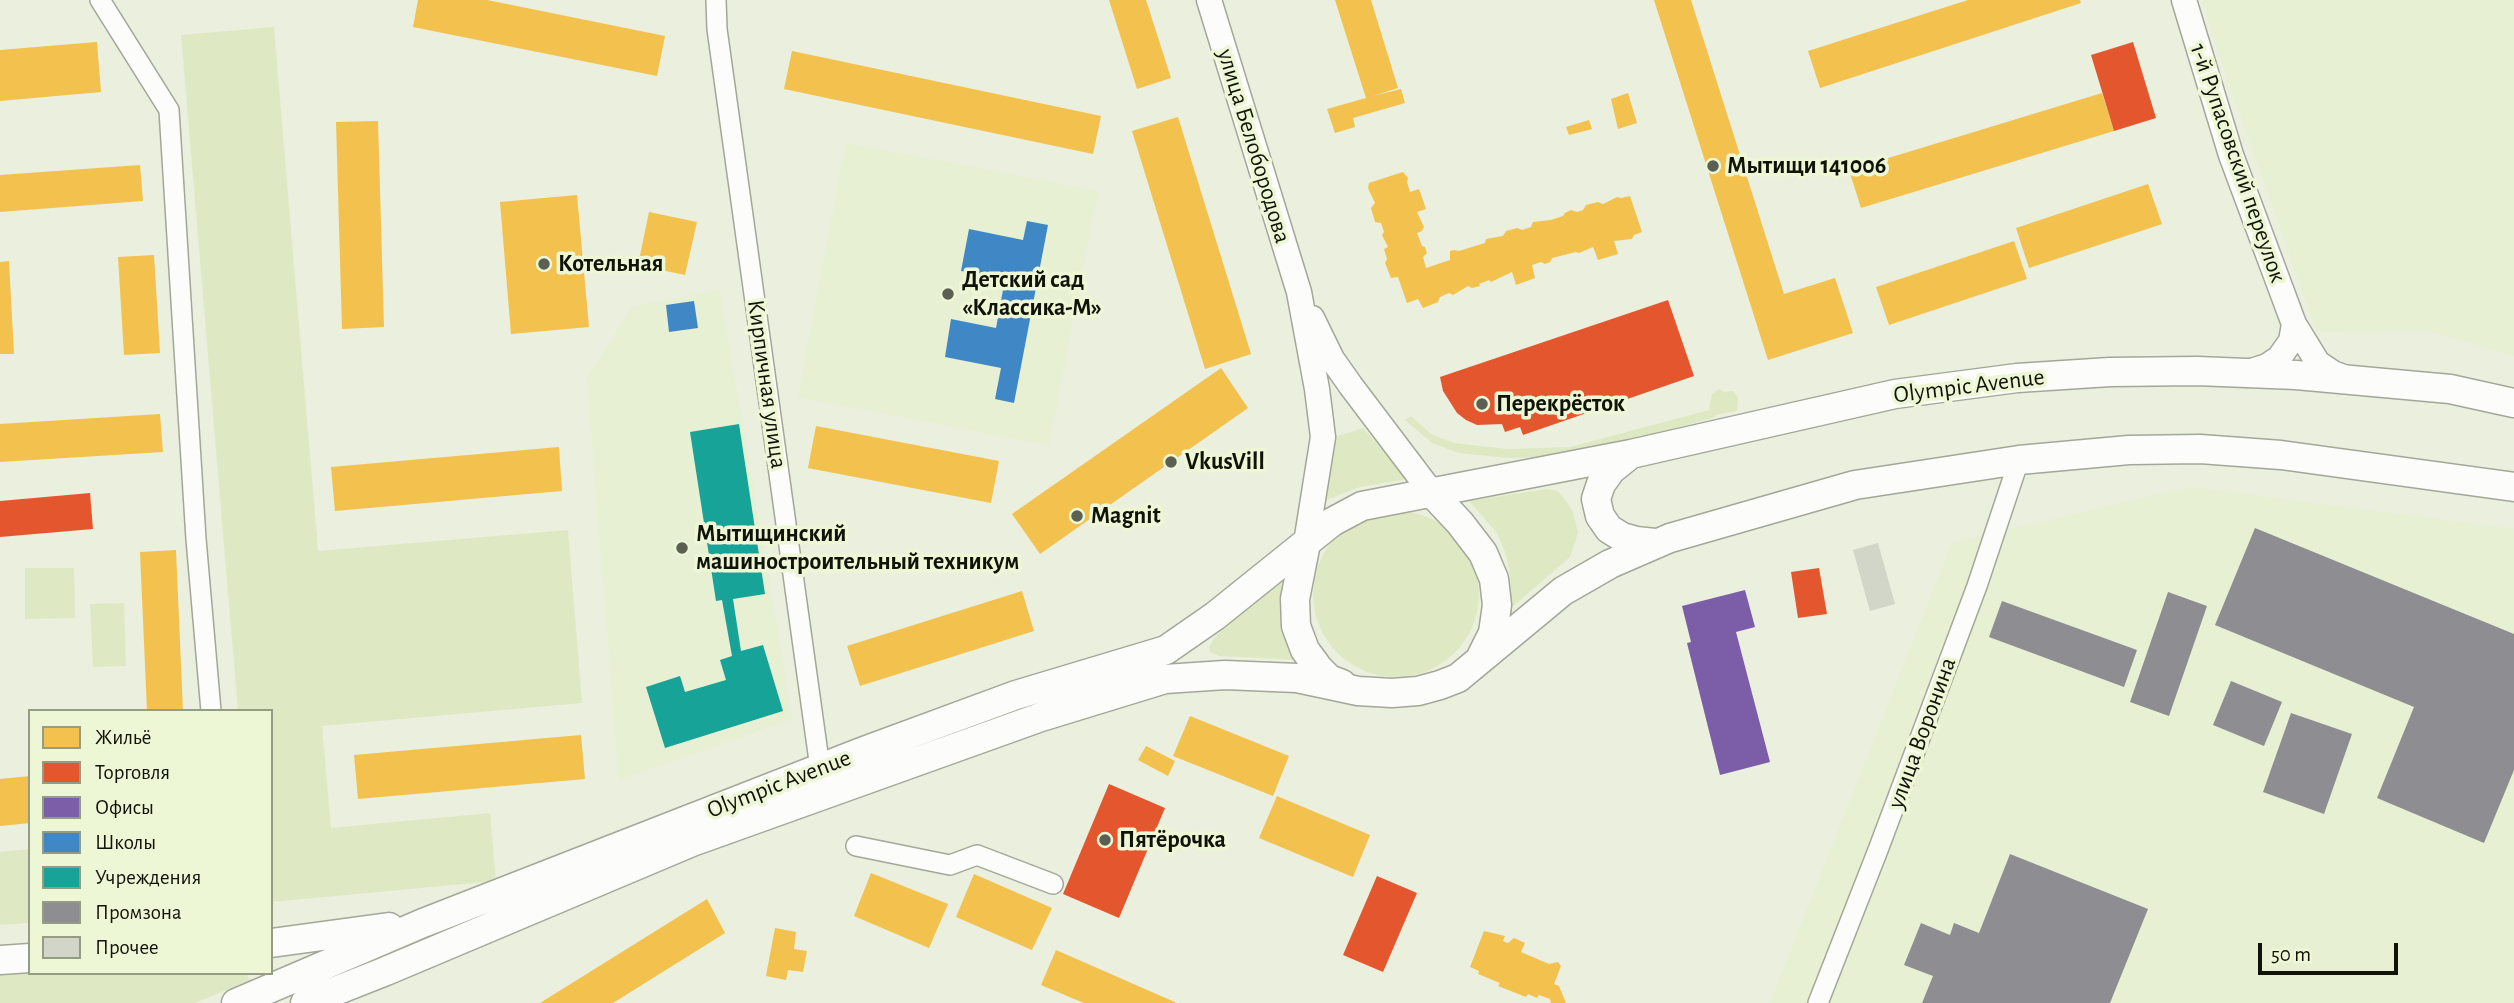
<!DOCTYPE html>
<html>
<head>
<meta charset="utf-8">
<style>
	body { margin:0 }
	#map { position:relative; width:2514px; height:1003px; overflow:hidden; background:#eaefde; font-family:"Alegreya Sans",sans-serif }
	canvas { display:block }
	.legend { position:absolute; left:28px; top:709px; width:245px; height:266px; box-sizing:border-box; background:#edf7d6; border:2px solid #959c84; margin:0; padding:9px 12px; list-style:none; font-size:21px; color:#101308 }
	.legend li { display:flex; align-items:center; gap:14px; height:35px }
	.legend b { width:35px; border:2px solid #959c84 }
	.scale { position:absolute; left:2258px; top:943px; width:140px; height:32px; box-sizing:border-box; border:4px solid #101308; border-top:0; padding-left:9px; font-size:21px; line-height:24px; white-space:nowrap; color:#101308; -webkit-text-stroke:5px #edf7d6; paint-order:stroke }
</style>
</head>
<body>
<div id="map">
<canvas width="2514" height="1003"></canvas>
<ul class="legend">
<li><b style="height:19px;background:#f2c14e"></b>Жильё</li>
<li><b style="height:19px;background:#e4572e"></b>Торговля</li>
<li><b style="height:19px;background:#7b5ea7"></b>Офисы</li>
<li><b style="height:19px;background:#3f88c5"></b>Школы</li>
<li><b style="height:19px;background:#17a398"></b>Учреждения</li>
<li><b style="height:19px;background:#8d8d92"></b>Промзона</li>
<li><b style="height:19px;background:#d2d6c8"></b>Прочее</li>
</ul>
<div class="scale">50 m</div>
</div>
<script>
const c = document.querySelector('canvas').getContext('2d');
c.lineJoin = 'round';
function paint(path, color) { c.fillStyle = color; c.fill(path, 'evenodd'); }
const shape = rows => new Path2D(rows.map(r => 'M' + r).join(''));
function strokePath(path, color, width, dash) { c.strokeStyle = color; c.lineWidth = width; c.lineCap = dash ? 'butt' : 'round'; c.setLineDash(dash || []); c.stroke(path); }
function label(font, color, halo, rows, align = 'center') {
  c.font = font + ' "Alegreya Sans",sans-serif'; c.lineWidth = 7; c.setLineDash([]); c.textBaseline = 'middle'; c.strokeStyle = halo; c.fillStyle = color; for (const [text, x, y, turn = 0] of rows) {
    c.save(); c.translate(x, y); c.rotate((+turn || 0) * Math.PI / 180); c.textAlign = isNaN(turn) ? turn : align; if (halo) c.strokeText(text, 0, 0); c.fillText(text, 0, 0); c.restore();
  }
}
paint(shape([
	[2202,0,2514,0,2514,356,2429,331,2317,332,2215,43],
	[846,143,1098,191,1049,445,798,397],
	[720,290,792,719,619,780,587,378,632,307],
	[2190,487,2514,529,2514,1003,1770,1003,1952,543]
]), '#e7f0d2');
paint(shape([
	[274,27,318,551,568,530,582,703,322,726,331,828,490,813,496,881,271,902,271,711,238,711,181,35],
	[1719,389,1724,392,1733,391,1738,397,1737,411,1715,415,1715,417,1622,443,1559,457,1510,458,1458,453,1432,443,1405,420,1411,416,1431,434,1454,443,1508,449,1570,447,1709,410,1712,394],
	[1363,428,1408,479,1360,487,1321,502,1331,438],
	[1547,489,1557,491,1565,499,1573,512,1578,533,1570,557,1511,608,1510,573,1505,552,1497,533,1469,501],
	'1313 594a83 83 0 1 1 166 0a83 83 0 1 1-166 0Z',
	[25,568,74,568,75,618,25,619],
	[1283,575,1281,595,1283,620,1300,660,1219,656,1210,652,1209,647,1215,637],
	[124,603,126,666,93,667,90,604],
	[30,849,30,923,0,925,0,852],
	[30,973,246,973,250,980,195,1003,0,1003,0,974]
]), '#dee9c4');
paint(shape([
	[418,0,487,0,665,36,657,76,413,27],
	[1109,0,1146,0,1171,78,1137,89],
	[1335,0,1371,0,1398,88,1373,96,1401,89,1405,103,1353,118,1355,127,1335,133,1327,109,1366,98],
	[1654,0,1691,0,1784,294,1835,278,1853,333,1768,360],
	[1968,0,2080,0,2081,3,1820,88,1808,51],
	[97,42,101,92,0,101,0,50],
	[792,51,1101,116,1093,154,784,89],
	[1628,93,1637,123,1618,129,1611,99],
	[2102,93,2114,131,1861,208,1849,170],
	[1178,117,1251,354,1205,369,1132,131],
	[1589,120,1592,129,1569,135,1566,127],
	[378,121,384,327,342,329,336,122],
	[140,165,143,201,0,212,0,175],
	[1403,172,1408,178,1407,182,1410,192,1419,189,1426,209,1417,212,1424,227,1422,231,1417,233,1422,246,1425,247,1427,253,1423,257,1426,268,1450,260,1450,251,1454,250,1459,251,1485,243,1486,239,1503,236,1506,231,1517,228,1522,230,1531,227,1533,222,1551,220,1563,216,1565,213,1571,210,1577,212,1583,210,1586,205,1598,202,1603,204,1617,197,1621,198,1630,196,1642,232,1634,235,1632,239,1614,241,1618,254,1598,260,1593,247,1579,253,1576,252,1552,258,1550,262,1545,264,1541,262,1532,265,1535,278,1516,285,1512,272,1491,282,1489,280,1479,284,1480,286,1472,288,1468,286,1453,295,1449,293,1440,297,1438,302,1423,308,1418,299,1407,303,1398,277,1391,278,1385,263,1387,259,1384,249,1388,247,1382,235,1384,232,1381,223,1375,222,1371,208,1375,203,1368,188,1369,183],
	[2148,184,2162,224,2029,268,2016,228],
	[577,195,589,327,511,334,500,202],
	[649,212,697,222,685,275,638,265],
	[2014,241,2027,279,1889,325,1876,287],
	[154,255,160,353,124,355,118,257],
	[9,261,14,354,0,354,0,262],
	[1221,368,1248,408,1040,554,1012,514],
	[160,414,163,452,0,462,0,424],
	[816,426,999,461,991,503,808,468],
	[559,447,562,491,335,511,331,467],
	[176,550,183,711,147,711,140,552],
	[1022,591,1034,631,860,686,847,646],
	[1190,716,1289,756,1273,796,1173,756],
	[581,735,585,779,358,799,354,755],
	[1146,746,1175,761,1168,776,1138,760],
	[30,776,30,823,0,826,0,779],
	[1277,796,1370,835,1353,877,1259,838],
	[871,873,948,904,929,948,854,916],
	[974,874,1052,908,1032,950,956,917],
	[707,899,725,933,613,1003,540,1003],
	[775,928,796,932,794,949,807,951,803,972,788,970,786,980,766,976],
	[1484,931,1505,936,1503,941,1508,943,1514,938,1525,943,1521,952,1549,964,1558,962,1561,966,1554,984,1559,986,1566,1003,1551,1003,1550,999,1539,995,1537,998,1528,994,1526,997,1498,986,1500,983,1478,974,1479,971,1470,967],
	[1056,950,1177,1003,1084,1003,1041,985]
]), '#f2c14e');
paint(shape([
	[2133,42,2156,118,2114,131,2091,55],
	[1668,300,1694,376,1523,435,1520,427,1505,432,1502,424,1477,425,1466,420,1457,413,1443,391,1440,377],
	[90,493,93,529,0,537,0,501],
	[1819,568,1827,614,1798,618,1791,572],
	[1109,784,1165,808,1119,918,1063,894],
	[1377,876,1417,893,1383,972,1343,955]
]), '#e4572e');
paint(shape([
	[1745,590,1755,627,1736,632,1770,762,1720,775,1687,643,1691,642,1682,606]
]), '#7b5ea7');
paint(shape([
	[1027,221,1048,225,1014,403,995,399,1001,368,945,357,951,319,996,328,1005,279,961,271,969,229,1023,240],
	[694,301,698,328,669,332,666,305]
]), '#3f88c5');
paint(shape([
	[739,424,765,594,733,599,741,651,763,645,783,711,665,748,646,687,680,676,685,692,726,680,720,660,732,656,722,600,716,601,690,432]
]), '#17a398');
paint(shape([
	[2255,528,2514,634,2514,770,2484,843,2377,798,2414,707,2215,625],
	[2168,592,2207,606,2169,716,2130,702],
	[2002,601,2137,650,2124,687,1989,637],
	[2231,681,2282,702,2264,746,2213,725],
	[2291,713,2352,734,2324,814,2263,792],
	[2010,854,2148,909,2110,1003,1922,1003,1933,976,1904,965,1921,923,1950,935,1954,923,1979,933]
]), '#8d8d92');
paint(shape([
	[1878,543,1895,604,1870,611,1853,550]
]), '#d2d6c8');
const minor = shape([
	[100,0,169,110,196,539,211,711],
	[716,0,717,29,820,768],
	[856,846,950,865,977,855,1053,884],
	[1818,1003,1878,850,1977,586,2019,460]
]);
const tertiary = shape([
	[1209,0,1299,292,1317,389,1323,437,1306,543],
	[2184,0,2231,155,2294,324,2318,363,2333,373,2346,378],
	[1312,318,1332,359,1351,386,1432,493],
	[2245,373,2267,366,2279,358,2291,341,2294,324]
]);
const secondary = shape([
	[1631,454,1611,470,1601,484,1596,499,1600,516,1609,529,1622,537,1636,541,1655,543],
	[1432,493,1460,523,1483,553,1494,579,1497,605,1493,633,1481,657],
	[1306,543,1295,599,1296,626,1305,650,1319,669,1329,679,1342,684],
	[271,943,389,927],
	[0,960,30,958],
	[236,1003,423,923,864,751,1016,695,1166,650,1215,616,1332,522,1362,506,1631,454,1895,394,2017,378,2110,372,2197,371,2296,375,2450,389,2514,403],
	[305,1003,386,971,692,842,1041,717,1165,679,1225,675,1297,678,1358,691,1392,693,1418,691,1440,685,1458,678,1563,591,1610,564,1670,538,1855,485,2019,460,2129,450,2200,449,2281,455,2514,487]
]);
strokePath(minor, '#a3a799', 22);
strokePath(tertiary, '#a3a799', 27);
strokePath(secondary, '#a3a799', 31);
strokePath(minor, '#fcfdfa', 19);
strokePath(tertiary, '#fcfdfa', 24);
strokePath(secondary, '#fcfdfa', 28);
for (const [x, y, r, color] of [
	[1713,166,7,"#5c6053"],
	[544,264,7,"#5c6053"],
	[948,294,7,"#5c6053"],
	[1482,404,7,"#5c6053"],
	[1171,462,7,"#5c6053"],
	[1077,516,7,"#5c6053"],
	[682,548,7,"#5c6053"],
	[1105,840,7,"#5c6053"]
]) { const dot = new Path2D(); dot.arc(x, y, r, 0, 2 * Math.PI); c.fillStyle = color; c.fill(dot); strokePath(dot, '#edf7d6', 2.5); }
label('24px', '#101308', '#edf7d6', [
	["улица Белобородова",1254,146,73],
	["1-й Рупасовский переулок",2238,163,71],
	["Кирпичная улица",767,384,82],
	["Olympic Avenue",1969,386,-7],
	["улица Воронина",1922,733,-70],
	["Olympic Avenue",779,784,-21]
]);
label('bold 24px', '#101308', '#edf7d6', [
	["Мытищи 141006",1727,166],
	["Котельная",558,264],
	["Детский сад",962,280],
	["«Классика-М»",962,308],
	["Перекрёсток",1496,404],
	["VkusVill",1185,462],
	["Magnit",1091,516],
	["Мытищинский",696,534],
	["машиностроительный техникум",696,562],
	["Пятёрочка",1119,840]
], 'left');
</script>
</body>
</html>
